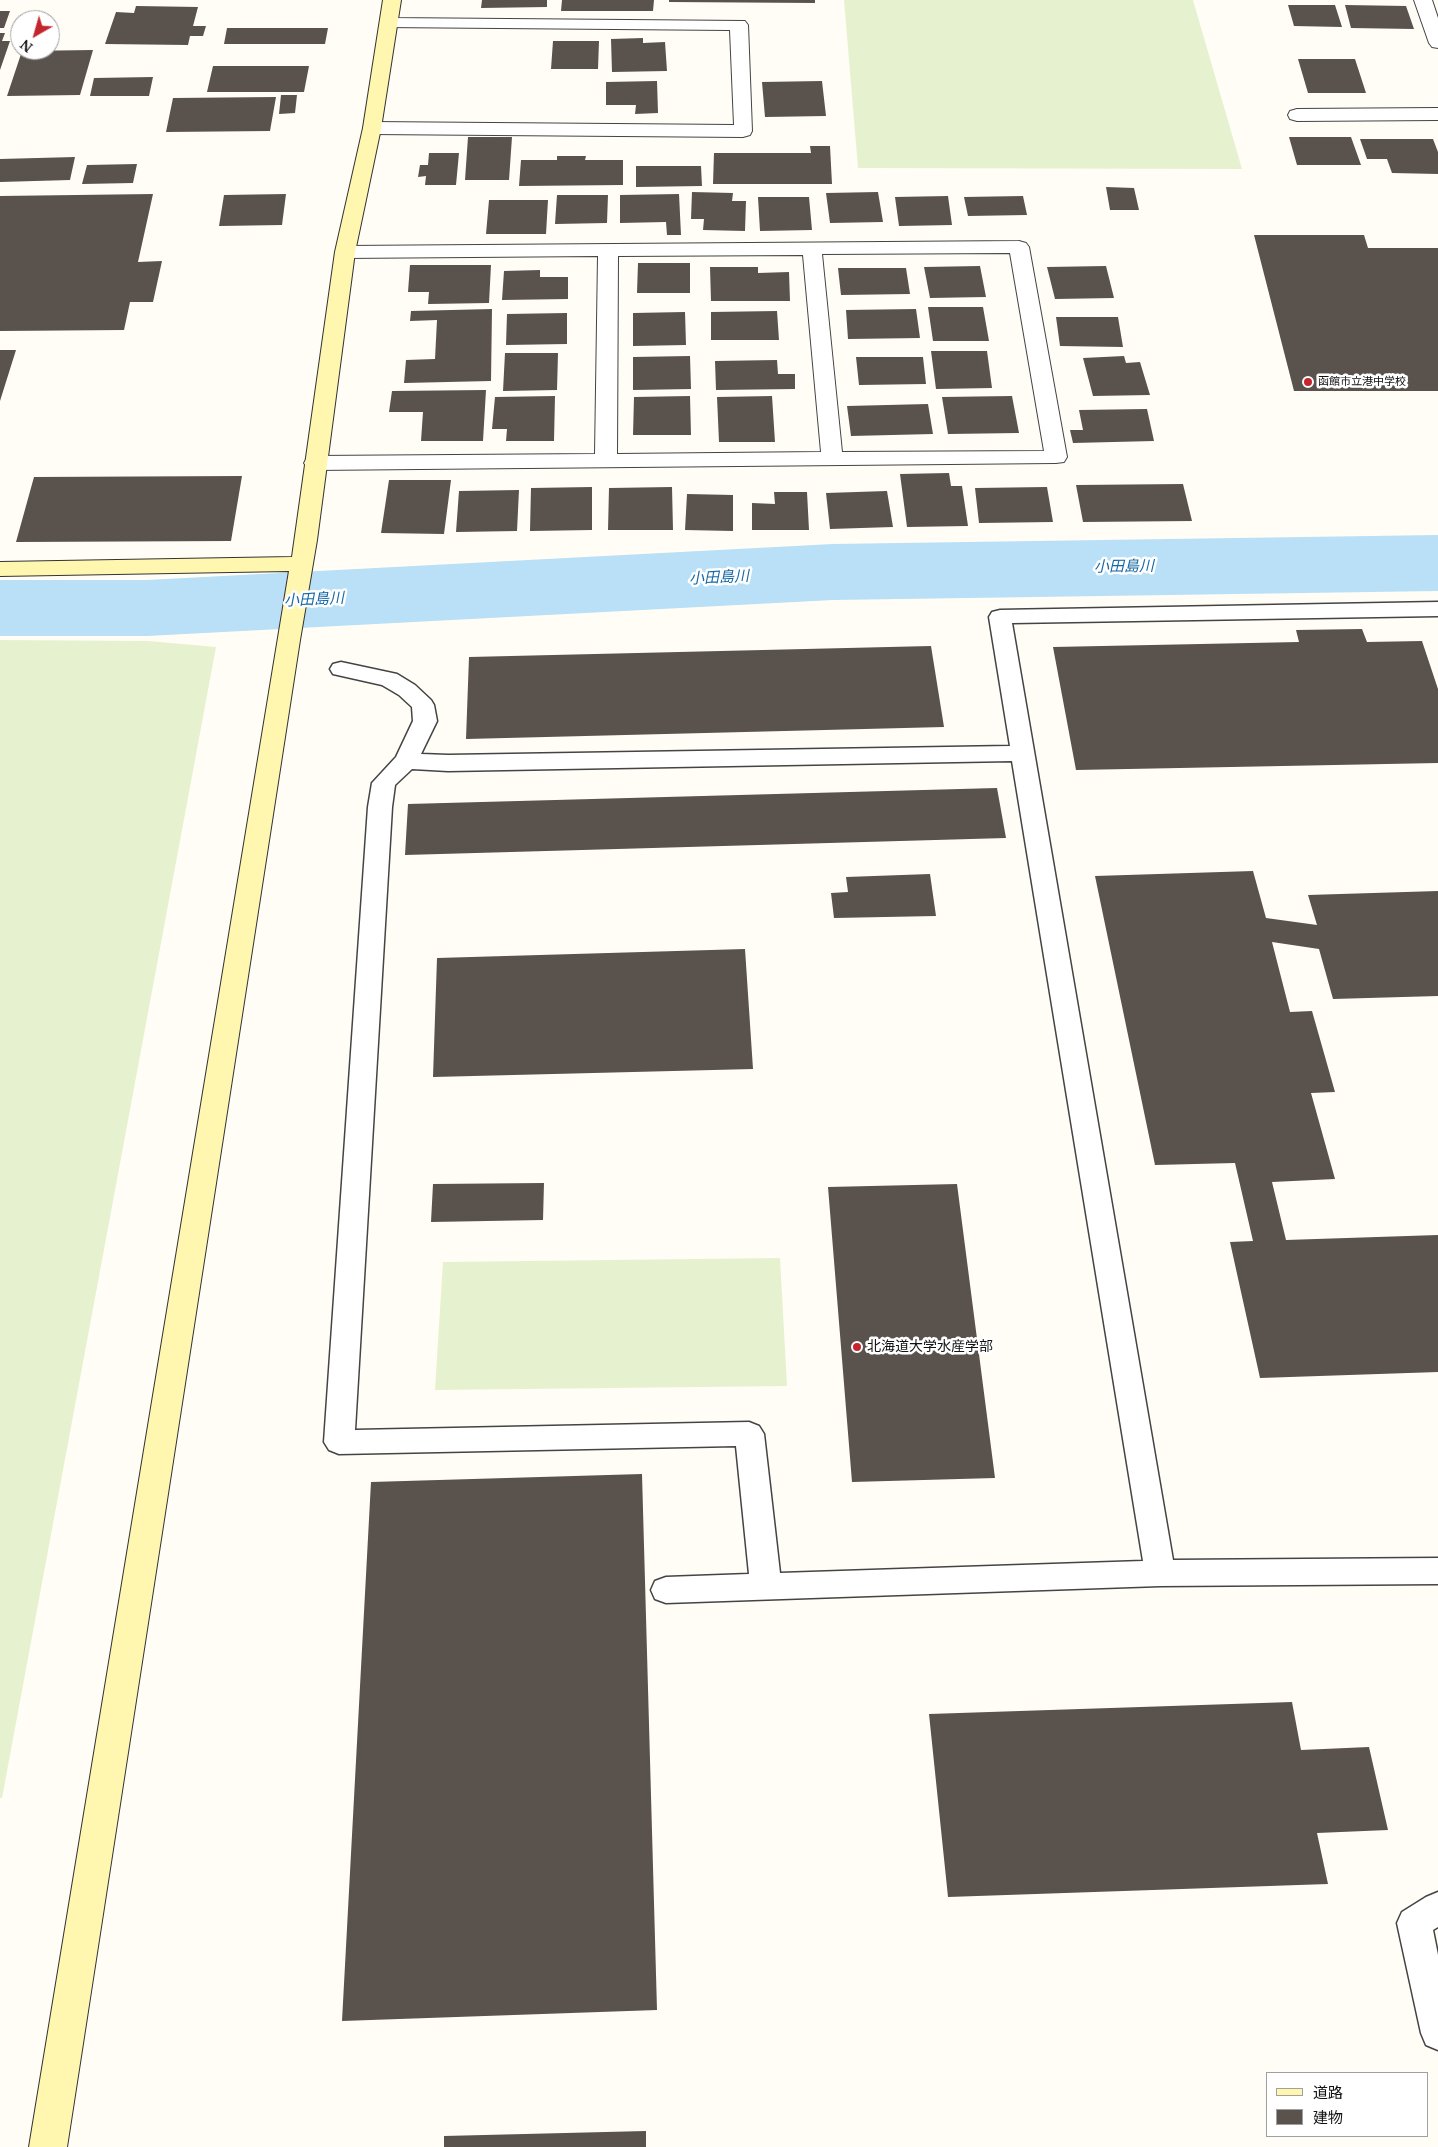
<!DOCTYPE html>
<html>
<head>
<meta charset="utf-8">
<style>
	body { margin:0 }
	#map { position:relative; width:1438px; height:2147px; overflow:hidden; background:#fffdf5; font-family:"Noto Serif","Noto Sans JP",serif }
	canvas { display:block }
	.legend { position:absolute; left:1266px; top:2072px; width:162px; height:65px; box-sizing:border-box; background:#fff; border:1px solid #a0a0a0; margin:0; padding:6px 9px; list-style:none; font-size:15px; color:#111 }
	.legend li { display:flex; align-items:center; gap:10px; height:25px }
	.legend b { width:25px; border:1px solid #a0a0a0 }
	.north { position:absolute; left:10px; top:10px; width:50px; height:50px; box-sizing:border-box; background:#fff; border:1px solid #a0a0a0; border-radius:50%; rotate:218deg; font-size:14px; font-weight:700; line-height:20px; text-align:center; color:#111 }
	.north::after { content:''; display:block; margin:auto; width:18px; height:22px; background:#c4262e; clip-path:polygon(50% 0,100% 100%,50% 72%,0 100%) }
</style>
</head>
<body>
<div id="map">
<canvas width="1438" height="2147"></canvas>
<ul class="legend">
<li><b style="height:6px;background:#fff6b0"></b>道路</li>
<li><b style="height:14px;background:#5a524d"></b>建物</li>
</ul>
<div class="north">N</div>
</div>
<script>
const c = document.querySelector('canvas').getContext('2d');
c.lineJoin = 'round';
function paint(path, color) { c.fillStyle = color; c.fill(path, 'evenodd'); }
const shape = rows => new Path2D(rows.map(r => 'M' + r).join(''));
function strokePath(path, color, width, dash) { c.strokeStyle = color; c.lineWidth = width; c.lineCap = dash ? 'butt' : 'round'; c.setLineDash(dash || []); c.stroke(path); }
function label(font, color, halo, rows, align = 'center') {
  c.font = font + ' "Noto Serif","Noto Sans JP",serif'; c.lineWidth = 5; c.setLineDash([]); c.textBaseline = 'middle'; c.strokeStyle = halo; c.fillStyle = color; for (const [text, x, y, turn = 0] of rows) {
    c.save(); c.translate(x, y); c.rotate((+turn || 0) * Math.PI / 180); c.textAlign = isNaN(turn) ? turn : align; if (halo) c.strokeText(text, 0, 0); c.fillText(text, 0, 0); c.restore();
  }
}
paint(shape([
	[844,0,1193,0,1242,169,858,168],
	[0,640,148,641,216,647,2,1798,0,1798],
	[780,1258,787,1386,435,1390,443,1262]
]), '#e6f2cf');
paint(shape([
	[1438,535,1438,591,833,600,147,636,0,636,0,580,147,580,833,544,1438,535]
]), '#b9e0f7');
paint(shape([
	[482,0,547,0,547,7,481,8],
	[562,0,654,0,653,11,561,11],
	[669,0,815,0,815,3,669,2],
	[1288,5,1335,5,1342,27,1294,26],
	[1345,5,1406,6,1414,29,1351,28],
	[136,6,198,7,193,26,206,26,203,36,190,36,188,45,105,44,116,12,134,13],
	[0,11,10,11,4,28,0,28],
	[227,28,328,28,325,44,224,44],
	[0,33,5,33,2,41,10,41,0,70],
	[643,38,643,43,665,42,667,71,612,72,611,39],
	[553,41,599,41,598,69,551,69],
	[93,50,80,95,7,96,22,51],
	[1298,59,1355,59,1366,93,1308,93],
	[213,66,309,66,304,92,207,92],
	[153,77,149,96,90,96,94,78],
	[657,81,658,113,635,114,636,105,606,105,606,82],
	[822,81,826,116,765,117,762,82],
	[281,95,297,95,295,113,279,114],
	[276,97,270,131,166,132,173,98],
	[468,137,512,137,509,180,465,180],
	[1289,137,1351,137,1361,165,1297,165],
	[1360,139,1433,139,1438,152,1438,174,1392,173,1387,159,1367,159],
	[810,146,830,146,832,184,713,184,714,153,811,153],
	[429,153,459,153,456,185,425,185,426,176,418,177,420,165,428,165],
	[557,156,586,156,585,160,623,160,623,185,519,186,521,160,557,160],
	[75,157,70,180,0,182,0,159],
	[137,164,133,183,82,184,87,165],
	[636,166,701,166,702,186,636,187],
	[1106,187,1134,188,1139,210,1110,210],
	[692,192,733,193,732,201,746,201,745,231,703,230,704,219,691,219],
	[878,192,883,222,830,223,826,193],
	[153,194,138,262,162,261,153,302,130,302,124,330,0,331,0,196],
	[286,194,282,225,219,226,224,195],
	[679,194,681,235,667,235,666,222,620,223,620,195],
	[557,195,608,195,607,223,555,224],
	[948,196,952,225,899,226,895,197],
	[1023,196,1027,215,968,216,964,197],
	[758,197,809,197,812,230,760,231],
	[489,200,548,200,546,234,486,234],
	[1254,235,1364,235,1368,248,1438,248,1438,391,1294,391],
	[638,263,690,263,690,293,637,293],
	[410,265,491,265,489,303,428,304,429,292,408,292],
	[980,266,986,297,930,298,924,267],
	[1106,266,1114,298,1055,299,1047,267],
	[710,267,758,267,758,273,789,272,790,301,711,301],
	[838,268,906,268,910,294,841,295],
	[540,270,540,277,568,277,568,299,502,300,504,271],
	[928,307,983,307,989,341,933,341],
	[492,309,491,381,404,383,406,360,435,359,437,320,410,321,411,311],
	[916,309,920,338,848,339,846,310],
	[777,311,779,340,711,340,711,312],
	[685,312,686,345,633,346,633,313],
	[567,313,567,344,506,345,507,314],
	[1056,317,1118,317,1123,347,1060,346],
	[0,350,16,350,0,401],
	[931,351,987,351,992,388,936,389],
	[505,353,558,353,557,390,503,391],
	[690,356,691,389,633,390,633,357],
	[1124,356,1126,363,1140,362,1150,395,1093,396,1083,358],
	[856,357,923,357,926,384,859,385],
	[777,360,778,374,795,374,795,389,716,390,715,361],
	[486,390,483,441,421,441,423,412,389,412,392,391],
	[555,396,554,441,506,441,507,429,492,429,495,397],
	[690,396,691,435,633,435,634,397],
	[772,396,775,442,719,442,717,397],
	[1012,396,1019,433,948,434,942,397],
	[928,404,933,434,851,436,847,406],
	[1147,409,1154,441,1073,443,1070,430,1083,430,1079,410],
	[949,473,951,486,962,486,968,526,907,527,900,474],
	[242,476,231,541,16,542,34,477],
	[389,480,451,480,444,534,381,533],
	[1183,484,1192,521,1083,522,1076,485],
	[592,487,592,530,530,531,531,488],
	[672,487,673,530,608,530,609,488],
	[1047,487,1053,522,979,523,975,488],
	[519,490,517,531,456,532,459,491],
	[887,491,893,527,830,529,826,493],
	[774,492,807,492,809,530,752,530,752,503,775,504],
	[687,494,733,495,733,531,685,530],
	[1362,629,1367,642,1422,641,1438,689,1438,763,1076,770,1053,647,1299,642,1296,630],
	[931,646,944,727,466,739,469,657],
	[997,788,1006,838,405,855,408,804],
	[1253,871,1266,918,1317,925,1308,895,1438,891,1438,996,1333,999,1319,949,1272,942,1290,1012,1312,1011,1335,1092,1311,1093,1335,1179,1272,1182,1286,1240,1438,1235,1438,1372,1260,1378,1230,1242,1253,1241,1235,1163,1155,1165,1095,876],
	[930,874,936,916,834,918,831,893,848,892,846,877],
	[745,949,753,1069,433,1077,437,958],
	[544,1183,543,1220,431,1222,433,1184],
	[957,1184,995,1478,852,1482,828,1187],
	[642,1474,657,2010,342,2021,371,1482],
	[1292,1702,1301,1750,1369,1747,1388,1830,1317,1833,1328,1884,948,1897,929,1714],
	[646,2131,646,2147,444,2147,444,2136]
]), '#5a524d');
const lane = shape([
	[1438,602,1438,616,1012,623,1173,1560,1438,1558,1438,1584,1160,1586,666,1603,655,1599,651,1590,655,1581,666,1577,749,1574,736,1446,339,1454,329,1450,324,1442,368,807,372,783,396,757,413,721,412,707,399,695,382,685,333,674,330,669,333,664,341,662,397,674,415,685,431,700,434,705,437,721,421,754,448,755,1010,746,989,617,992,612,1000,610,1438,602],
	[1012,761,1143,1561,780,1573,764,1434,759,1426,749,1422,355,1430,392,807,395,785,412,769,448,771,1012,761],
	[1438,1892,1438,1927,1433,1930,1438,1955,1438,2050,1426,2045,1421,2033,1397,1923,1402,1912,1426,1897,1438,1892]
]);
const street = shape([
	[1414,0,1432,0,1438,18,1438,48,1432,47,1429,43,1414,0],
	[389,18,745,21,748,25,752,131,750,135,743,137,372,134,365,132,363,128,365,124,372,122,734,125,730,30,383,27,380,23,383,19,389,18],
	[1438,108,1438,120,1297,121,1290,119,1288,115,1290,111,1297,109,1438,108],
	[1019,241,1026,243,1029,247,1067,457,1064,462,1056,463,315,470,307,468,304,463,307,458,315,456,595,454,598,256,345,258,338,256,335,252,338,248,345,246,1019,241],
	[1010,253,1044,451,842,452,822,254,1010,253],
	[803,255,821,452,617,454,618,256,803,255]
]);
const secondary = shape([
	[383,0,401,0,381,128,355,252,317,540,300,640,67,2147,29,2147,289,571,0,576,0,562,292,557,335,252,363,128,383,0]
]);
strokePath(lane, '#444', 3);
strokePath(street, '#444', 2);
strokePath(secondary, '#333', 2);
paint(lane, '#fff');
paint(street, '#fff');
paint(secondary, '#fff6b0');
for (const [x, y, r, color] of [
	[1308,382,5,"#c4262e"],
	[857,1347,5,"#c4262e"]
]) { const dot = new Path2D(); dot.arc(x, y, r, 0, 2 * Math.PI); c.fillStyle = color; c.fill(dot); strokePath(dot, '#fff', 2); }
label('11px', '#111', '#fff', [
	["函館市立港中学校",1318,382]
], 'left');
label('14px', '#111', '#fff', [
	["北海道大学水産学部",867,1347]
], 'left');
label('italic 15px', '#1768a6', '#fff', [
	["小田島川",1124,567,-1],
	["小田島川",719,578,-3],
	["小田島川",314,600,-3]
]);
</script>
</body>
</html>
